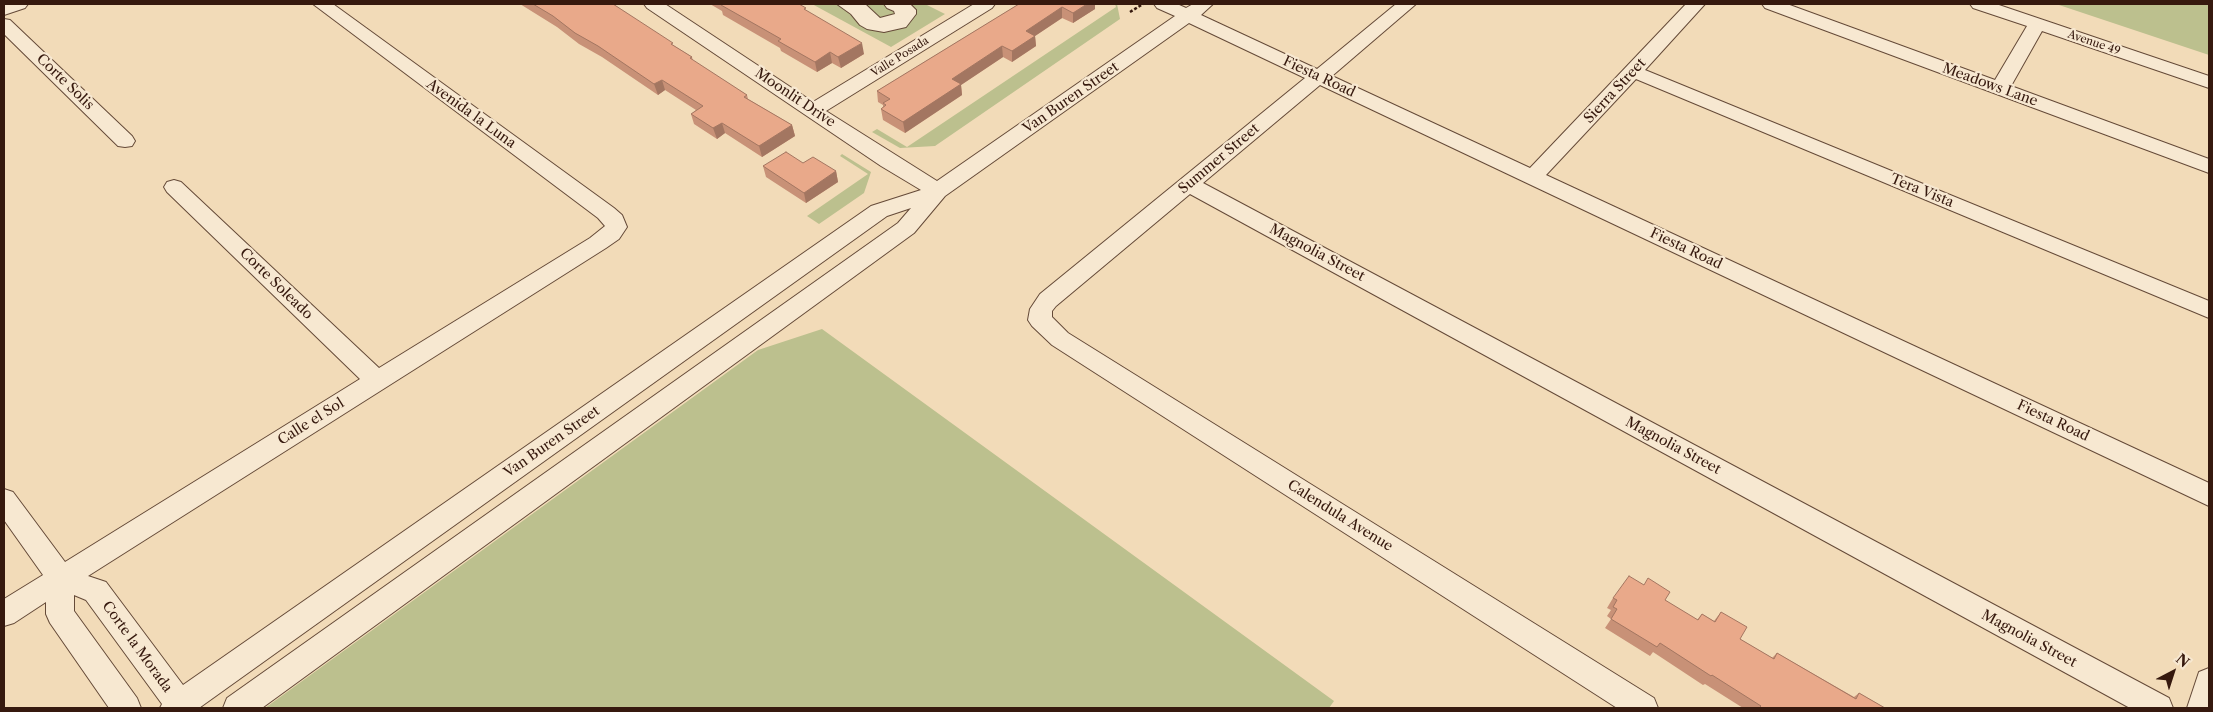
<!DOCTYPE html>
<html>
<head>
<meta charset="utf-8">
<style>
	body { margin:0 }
	#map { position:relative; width:2213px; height:712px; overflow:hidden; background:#f2dbb8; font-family:"Libre Caslon Text",serif }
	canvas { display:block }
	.frame { position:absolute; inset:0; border:5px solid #36190e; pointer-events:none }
	.north { position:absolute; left:2148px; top:647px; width:50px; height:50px; -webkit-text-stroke:4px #f7e8d1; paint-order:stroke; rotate:40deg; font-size:14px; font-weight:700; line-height:20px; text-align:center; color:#36190e }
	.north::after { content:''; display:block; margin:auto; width:18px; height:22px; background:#36190e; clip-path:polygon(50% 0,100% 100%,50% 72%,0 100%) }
</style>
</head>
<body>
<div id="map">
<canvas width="2213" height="712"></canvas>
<div class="frame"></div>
<div class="north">N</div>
</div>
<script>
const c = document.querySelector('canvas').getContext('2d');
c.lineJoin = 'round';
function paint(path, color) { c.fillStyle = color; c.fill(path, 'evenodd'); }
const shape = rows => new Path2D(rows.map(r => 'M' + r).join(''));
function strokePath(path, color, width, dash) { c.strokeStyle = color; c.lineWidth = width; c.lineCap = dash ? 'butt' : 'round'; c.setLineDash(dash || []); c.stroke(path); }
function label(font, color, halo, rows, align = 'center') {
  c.font = font + ' "Libre Caslon Text",serif'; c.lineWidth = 4.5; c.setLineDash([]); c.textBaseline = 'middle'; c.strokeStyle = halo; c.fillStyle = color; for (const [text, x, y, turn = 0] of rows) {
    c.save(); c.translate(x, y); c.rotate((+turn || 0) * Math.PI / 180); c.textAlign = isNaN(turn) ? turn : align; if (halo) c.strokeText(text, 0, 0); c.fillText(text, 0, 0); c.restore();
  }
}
paint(shape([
	[812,4,925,4,945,14,891,47],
	[1115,4,1117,4,1120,19,935,146,900,148,872,132,877,129,907,147,1116,7],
	[2056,4,2209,4,2209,55],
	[842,154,871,172,864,193,819,224,807,216,868,174,840,156],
	[822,329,1334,701,1329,708,265,708,758,350]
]), '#bcc08e');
const minor = shape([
	[4,4,28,4,25,8,4,15,4,4],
	[313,4,333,4,614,208,622,215,627,227,619,239,606,248,88,576,106,582,183,685,871,206,921,190,881,166,647,8,644,4,665,4,813,102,974,4,995,4,992,8,826,111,937,181,1175,16,1157,8,1154,4,1177,4,1186,8,1193,4,1213,4,1201,15,1317,69,1396,4,1416,4,1332,76,1530,168,1686,4,1705,4,1645,70,2209,301,2209,318,1636,79,1546,175,2209,483,2209,506,1320,85,1203,183,2169,698,2173,708,2130,708,1190,194,1056,306,1052,311,1052,317,1068,333,1654,698,1658,708,1617,708,1052,345,1032,326,1028,320,1030,309,1040,294,1305,78,1189,23,945,196,914,233,262,708,223,708,227,698,898,223,911,208,887,216,199,708,160,708,162,704,86,600,74,595,74,611,137,698,141,708,109,708,50,623,46,614,46,602,14,623,4,626,4,599,43,575,4,520,4,489,13,492,65,562,360,379,167,192,164,187,167,182,174,180,181,182,379,368,590,238,605,226,598,218,313,4],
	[837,4,865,4,880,18,895,14,894,11,887,8,884,4,910,4,916,10,916,14,906,27,884,32,867,29,860,25,851,14,837,4],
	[1762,4,1787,4,1995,80,2027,26,1973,8,1970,4,1996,4,2209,76,2209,88,2042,31,2011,86,2209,159,2209,173,1765,8,1762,4],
	[4,19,10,20,132,136,135,141,132,146,125,147,118,146,4,34,4,19],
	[2209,668,2209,708,2187,708,2199,672,2209,668]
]);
strokePath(minor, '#654a38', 2);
strokePath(shape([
	[1130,12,1143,4]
]), '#36190e', 2.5, [3, 2]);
paint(minor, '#f7e8d1');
paint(shape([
	[520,4,613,4,673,45,692,57,693,61,747,95,748,99,792,125,795,136,762,157,725,133,717,139,694,124,691,114,696,110,665,90,658,95,602,57,579,44,557,27],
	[710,4,799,4,807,11,864,54,841,68,832,63,817,72,781,51,780,48,723,15,722,11],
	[1019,4,1095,9,1073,23,1062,18,1035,36,1036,46,1012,62,1003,57,961,85,962,95,905,133,883,120,881,109,883,107,883,105,878,102,877,91],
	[803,163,836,171,838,182,806,203,766,177,763,166],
	[1613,598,1665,600,1697,620,1702,614,1714,621,1721,612,1740,639,1772,658,1777,653,1854,697,1859,693,1885,708,1743,708,1705,684,1703,685,1653,652,1650,656,1605,628,1611,619,1607,616,1611,610,1607,608]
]), '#c89177');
paint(shape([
	[1087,4,1095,4,1095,9,1073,23,1073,13],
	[1062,7,1062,18,1035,36,1036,46,1012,62,1012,51,1026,31],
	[862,43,864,54,841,68,838,57],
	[1002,46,1003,57,961,85,962,95,905,133,903,122,952,79],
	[830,52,832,63,817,72,815,62],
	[662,80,665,90,658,95,654,84],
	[722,123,725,133,717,139,713,128],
	[792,125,795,136,762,157,759,146],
	[836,171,838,182,806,203,804,193]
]), '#a37661');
const building = shape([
	[533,4,613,4,673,43,671,44,692,57,690,58,747,95,744,97,792,125,759,146,722,123,713,128,691,114,703,106,662,80,654,84,598,46,575,33,553,16,533,4],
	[722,4,799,4,806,8,804,9,862,43,838,57,830,52,815,62,778,41,781,39,721,5,722,4],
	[1019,4,1087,4,1073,13,1062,7,1026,31,1035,36,1012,51,1002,46,952,79,961,84,903,122,881,109,886,105,883,103,890,99,877,91,1019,4],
	[786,152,803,163,813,157,836,171,804,193,763,166,786,152],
	[1629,576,1644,585,1648,578,1670,592,1665,600,1698,620,1702,614,1715,622,1721,612,1747,627,1740,639,1774,659,1777,653,1856,699,1859,693,1885,708,1759,708,1761,706,1712,675,1711,676,1660,643,1657,647,1611,619,1617,609,1613,607,1617,600,1613,598,1629,576]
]);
paint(building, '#e9a98a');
strokePath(building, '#a37661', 1);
label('11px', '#36190e', '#f7e8d1', [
	["Avenue 49",2094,43,19],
	["Valle Posada",900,57,-32]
]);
label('14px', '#36190e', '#f7e8d1', [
	["Fiesta Road",1319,77,25],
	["Corte Solis",65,82,44],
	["Meadows Lane",1990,85,20],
	["Sierra Street",1615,91,-47],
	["Moonlit Drive",795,98,34],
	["Van Buren Street",1071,98,-35],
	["Avenida la Luna",471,114,36],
	["Summer Street",1219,159,-40],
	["Tera Vista",1922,191,22],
	["Fiesta Road",1686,249,25],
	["Magnolia Street",1317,253,28],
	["Corte Soleado",276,284,44],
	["Fiesta Road",2053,421,25],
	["Calle el Sol",311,422,-32],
	["Van Buren Street",552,442,-35],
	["Magnolia Street",1673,446,28],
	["Calendula Avenue",1340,516,32],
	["Magnolia Street",2029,639,28],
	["Corte la Morada",137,647,54]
]);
</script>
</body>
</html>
